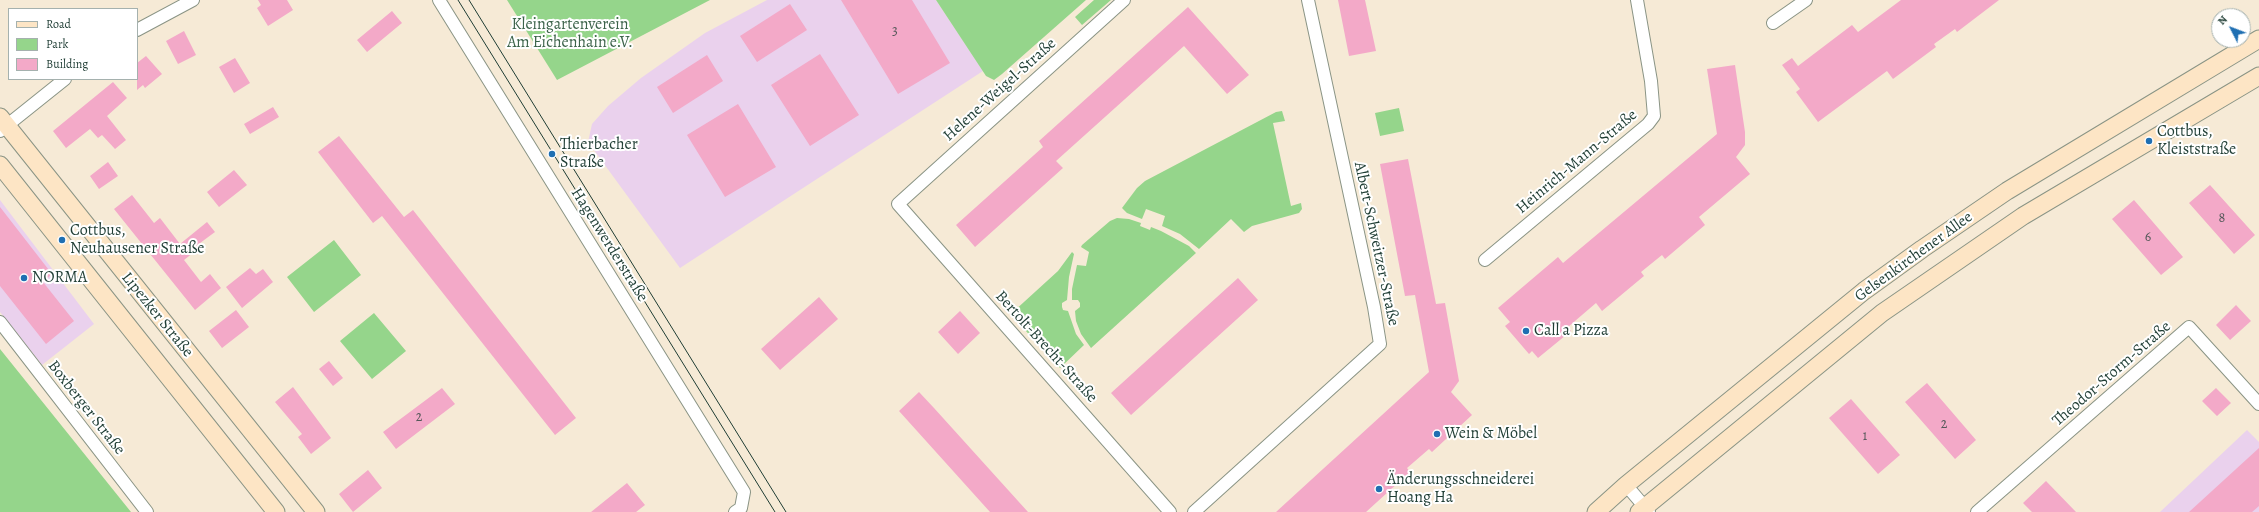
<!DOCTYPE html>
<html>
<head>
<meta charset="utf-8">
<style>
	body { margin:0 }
	#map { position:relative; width:2259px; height:512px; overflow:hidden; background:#f6ead6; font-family:Alegreya,serif }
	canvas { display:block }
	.legend { position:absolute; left:8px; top:8px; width:130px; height:72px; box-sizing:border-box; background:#fff; border:1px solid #a5b1ae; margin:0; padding:5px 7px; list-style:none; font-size:12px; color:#1f3d34 }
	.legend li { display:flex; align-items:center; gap:8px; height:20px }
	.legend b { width:20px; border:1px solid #a5b1ae }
	.north { position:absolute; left:2211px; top:8px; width:40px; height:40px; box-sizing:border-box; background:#fff; border:1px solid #a5b1ae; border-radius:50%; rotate:312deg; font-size:11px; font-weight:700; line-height:16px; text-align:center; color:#1f3d34 }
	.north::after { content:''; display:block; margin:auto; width:14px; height:18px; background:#1f6fb2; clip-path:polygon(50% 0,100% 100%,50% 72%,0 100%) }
</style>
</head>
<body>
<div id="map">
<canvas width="2259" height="512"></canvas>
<ul class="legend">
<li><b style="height:5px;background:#fde5c5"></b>Road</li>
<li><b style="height:11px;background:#95d58b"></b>Park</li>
<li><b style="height:11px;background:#f3a9c8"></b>Building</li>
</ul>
<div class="north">N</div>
</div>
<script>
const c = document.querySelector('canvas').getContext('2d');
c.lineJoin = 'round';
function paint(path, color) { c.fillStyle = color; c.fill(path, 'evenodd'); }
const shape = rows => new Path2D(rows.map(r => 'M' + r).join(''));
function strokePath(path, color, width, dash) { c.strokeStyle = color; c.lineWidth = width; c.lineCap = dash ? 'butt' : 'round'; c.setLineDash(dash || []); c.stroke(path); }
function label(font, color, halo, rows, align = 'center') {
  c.font = font + ' Alegreya,serif'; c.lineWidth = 4; c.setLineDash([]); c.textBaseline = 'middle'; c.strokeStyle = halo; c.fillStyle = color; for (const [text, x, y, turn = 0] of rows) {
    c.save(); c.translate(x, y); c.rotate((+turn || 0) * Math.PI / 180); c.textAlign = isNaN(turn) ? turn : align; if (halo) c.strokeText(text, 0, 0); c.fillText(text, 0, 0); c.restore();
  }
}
paint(shape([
	[767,0,936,0,983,71,680,268,588,142,592,124,608,106,641,78,705,33],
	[0,200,94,324,42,365,0,312],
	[2247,430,2259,442,2259,512,2160,512]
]), '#ead1ed');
paint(shape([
	[507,0,710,0,557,80],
	[936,0,1086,0,1002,74,994,80,986,76],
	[1094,0,1111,0,1082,25,1075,17],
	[1399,108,1404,131,1380,136,1375,113],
	[1282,111,1285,121,1273,123,1291,206,1301,203,1302,209,1299,213,1252,226,1244,232,1231,219,1199,249,1180,234,1162,226,1165,216,1146,209,1142,219,1127,213,1122,208,1137,188,1145,181,1276,112],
	[1117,218,1129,219,1141,223,1140,226,1150,230,1151,227,1161,231,1189,246,1196,253,1091,348,1081,334,1076,321,1075,311,1080,307,1080,303,1078,300,1072,300,1072,289,1077,265,1086,266,1089,252,1081,247,1082,245,1110,221],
	[334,240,361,275,314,312,287,277],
	[1072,252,1074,254,1069,277,1067,300,1062,303,1062,307,1063,310,1068,311,1076,334,1084,345,1060,368,1014,318,1013,312,1058,271],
	[374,313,406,351,372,379,340,341],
	[0,349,131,512,0,512]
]), '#95d58b');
paint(shape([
	[258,0,287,0,293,10,268,26,257,8,261,5],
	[841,0,912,0,950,63,898,94],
	[1338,0,1365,0,1376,51,1349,56],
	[1901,0,1999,0,1957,32,1955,29,1934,44,1936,47,1893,79,1887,71,1818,122,1796,92,1800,89,1782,65,1792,58,1798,66,1852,25,1858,32],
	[790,4,807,30,757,62,740,36],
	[1188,7,1249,75,1227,94,1184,46,1056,161,1063,168,975,247,956,225,1043,147,1039,141],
	[392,11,402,23,367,52,357,40],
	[184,31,196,55,178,64,166,41],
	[820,54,859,115,810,146,771,85],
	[707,55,723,81,673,113,657,87],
	[146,56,162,74,145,88,143,85,137,90,137,63],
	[235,58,250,83,234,93,219,67],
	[1735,65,1745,132,1745,145,1736,157,1750,174,1699,217,1705,225,1665,259,1662,255,1641,272,1644,276,1602,311,1596,303,1568,327,1571,331,1538,358,1532,351,1529,354,1505,326,1510,322,1498,308,1558,257,1563,263,1717,134,1707,69],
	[113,82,127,98,107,116,126,140,115,149,102,135,98,138,90,129,66,148,53,131],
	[738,104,776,167,725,197,687,135],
	[273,107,279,117,250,134,244,124],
	[339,136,404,217,413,210,576,418,555,435,382,216,373,223,318,152],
	[1408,159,1436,304,1445,303,1459,381,1451,392,1472,415,1432,452,1429,449,1407,468,1410,472,1366,512,1276,512,1429,372,1415,295,1405,296,1380,164],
	[108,162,118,176,99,189,90,176],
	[234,170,247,185,219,207,207,192],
	[2210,185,2255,235,2234,254,2189,203],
	[132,195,154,223,160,218,180,244,207,222,215,232,196,246,198,249,184,260,201,282,210,274,221,288,195,310,114,209],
	[2134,200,2183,257,2161,275,2112,219],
	[0,207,52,274,43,282,74,321,46,344,0,286],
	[250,268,256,274,263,269,273,282,242,308,226,287],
	[1238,278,1258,300,1131,415,1111,393],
	[819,297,838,319,780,370,761,349],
	[2236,305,2251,321,2230,340,2216,325],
	[236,310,249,327,222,348,209,331],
	[960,311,980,333,958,354,938,332],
	[329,361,343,378,333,386,319,369],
	[1927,383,1976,440,1955,459,1905,402],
	[293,387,331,438,311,454,298,437,302,434,275,402],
	[442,388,455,404,396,449,383,432],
	[2216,388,2231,403,2217,416,2202,401],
	[919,392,934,408,1028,512,990,512,899,411],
	[1851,399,1900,455,1878,474,1829,418],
	[2259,448,2259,506,2252,512,2189,512],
	[368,470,382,488,353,512,339,494],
	[2046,481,2076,512,2032,512,2023,503],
	[627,483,645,505,636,512,591,512]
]), '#f3a9c8');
const street = shape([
	[439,0,744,492,741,508,735,512],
	[1124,0,898,204,1170,512],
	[1773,23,1806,0],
	[137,30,193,0],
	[0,131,65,79],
	[1485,260,1648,124,1654,116,1651,81,1637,0],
	[0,322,147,512],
	[1626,485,1649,512],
	[1194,512,1380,344,1374,307,1308,0],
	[1977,512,2189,327,2259,404]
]);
const secondary = shape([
	[0,117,316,512],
	[0,165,276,512],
	[1596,512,1626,485,1864,291,1922,249,2007,191,2259,39],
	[1639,512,1882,313,2023,216,2259,76]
]);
strokePath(street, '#8a9485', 14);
strokePath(secondary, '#8a9485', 19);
strokePath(street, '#fff', 12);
strokePath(secondary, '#fde5c5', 17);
strokePath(shape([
	[458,0,775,512],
	[469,0,786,512]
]), '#1f3d34', 1);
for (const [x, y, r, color] of [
	[2149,141,4,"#1f6fb2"],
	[552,154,4,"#1f6fb2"],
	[62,240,4,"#1f6fb2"],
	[24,278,4,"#1f6fb2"],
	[1526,331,4,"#1f6fb2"],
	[1437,434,4,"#1f6fb2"],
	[1379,489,4,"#1f6fb2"]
]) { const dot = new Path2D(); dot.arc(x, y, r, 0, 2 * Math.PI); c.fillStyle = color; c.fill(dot); strokePath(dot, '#fff', 1.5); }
label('14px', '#545859', null, [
	["3",895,32],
	["8",2222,219],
	["6",2148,238],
	["2",419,418],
	["2",1944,425],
	["1",1865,437]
]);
label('16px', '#3c634a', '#fff', [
	["Kleingartenverein",570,25],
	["Am Eichenhain e.V.",570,43]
]);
label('16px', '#1f3d34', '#fff', [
	["Helene-Weigel-Straße",1000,90,-42],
	["Heinrich-Mann-Straße",1577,162,-40],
	["Albert-Schweitzer-Straße",1376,244,78],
	["Hagenwerderstraße",609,245,58],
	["Gelsenkirchener Allee",1914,257,-36],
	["Lipezker Straße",157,315,51],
	["Bertolt-Brecht-Straße",1046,347,48],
	["Theodor-Storm-Straße",2112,374,-41],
	["Boxberger Straße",86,408,52]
]);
label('16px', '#1f3d34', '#fff', [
	["Cottbus,",2157,132],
	["Kleiststraße",2157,150],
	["Thierbacher",560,145],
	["Straße",560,163],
	["Cottbus,",70,231],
	["Neuhausener Straße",70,249],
	["NORMA",32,278],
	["Call a Pizza",1534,331],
	["Wein & Möbel",1445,434],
	["Änderungsschneiderei",1387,480],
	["Hoang Ha",1387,498]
], 'left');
</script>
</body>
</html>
